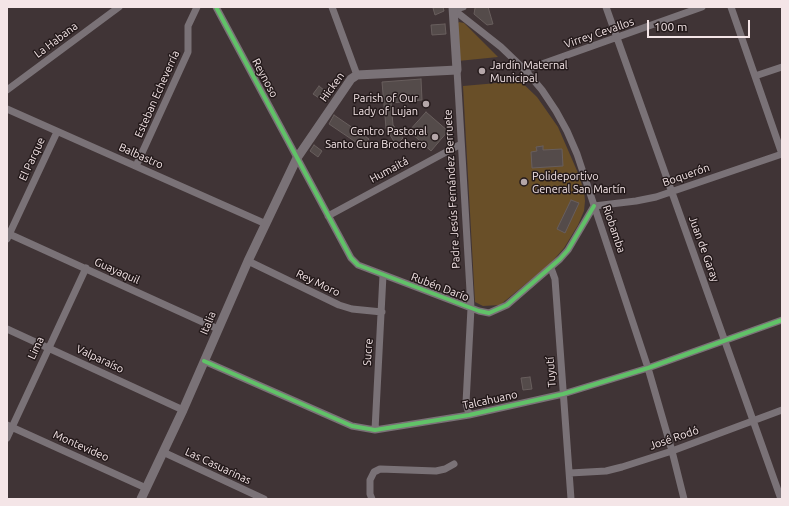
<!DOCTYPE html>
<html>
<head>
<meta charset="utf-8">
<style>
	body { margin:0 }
	#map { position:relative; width:789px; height:506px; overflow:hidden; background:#403436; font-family:Ubuntu,sans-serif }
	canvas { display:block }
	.frame { position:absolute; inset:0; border:8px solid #f4e5e7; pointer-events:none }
	.scale { position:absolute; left:647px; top:20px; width:103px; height:18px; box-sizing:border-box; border:2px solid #f4e5e7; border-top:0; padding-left:5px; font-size:12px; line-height:14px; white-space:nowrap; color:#f4e5e7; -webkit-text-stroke:3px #241a1b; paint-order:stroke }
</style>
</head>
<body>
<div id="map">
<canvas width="789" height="506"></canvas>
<div class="frame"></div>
<div class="scale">100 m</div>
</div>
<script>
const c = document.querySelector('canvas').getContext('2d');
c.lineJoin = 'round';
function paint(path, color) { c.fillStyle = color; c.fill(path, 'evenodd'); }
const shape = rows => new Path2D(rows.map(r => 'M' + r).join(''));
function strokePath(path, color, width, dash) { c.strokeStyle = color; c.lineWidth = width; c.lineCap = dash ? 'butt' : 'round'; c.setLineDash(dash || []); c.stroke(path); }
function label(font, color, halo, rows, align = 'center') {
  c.font = font + ' Ubuntu,sans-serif'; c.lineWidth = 3; c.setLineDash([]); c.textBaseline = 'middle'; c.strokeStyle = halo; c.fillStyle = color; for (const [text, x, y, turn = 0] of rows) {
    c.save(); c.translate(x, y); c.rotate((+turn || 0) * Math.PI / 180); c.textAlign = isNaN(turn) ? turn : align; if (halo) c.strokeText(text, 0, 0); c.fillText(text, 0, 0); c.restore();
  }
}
paint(shape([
	[459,22,464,23,498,57,458,61,458,23],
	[514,75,537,97,558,127,578,173,584,191,585,201,584,211,578,225,564,248,550,264,500,305,483,306,475,302,463,86,497,83]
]), '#694f28');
const building = shape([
	[437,7,443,7,444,11,435,15,433,8,437,7],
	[478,7,488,7,493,24,487,25,474,14,475,8,478,7],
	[445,24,446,34,432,35,431,25,445,24],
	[421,79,422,100,391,103,393,125,403,138,396,145,386,128,382,82,421,79],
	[319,86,330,95,325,102,313,94,319,86],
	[426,112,448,131,431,151,409,131,426,112],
	[334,115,369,139,363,147,329,124,334,115],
	[314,145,322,151,318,157,310,151,314,145],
	[543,146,543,150,562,149,563,166,532,168,531,152,537,151,536,147,543,146],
	[571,200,579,203,565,233,557,229,571,200],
	[530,377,532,389,523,390,521,378,530,377]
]);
paint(building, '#544b4a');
strokePath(building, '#685e5d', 1);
strokePath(shape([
	[216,7,351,258,358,265,479,311,489,313,507,305,560,259,568,250,594,206],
	[332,7,357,75],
	[606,7,781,499],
	[731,7,782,154],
	[454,10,501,47,525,70,542,90,556,111,567,131,577,154,648,368,672,451,684,499],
	[454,10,463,7],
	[457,70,471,308,466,403,469,415],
	[525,70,702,7],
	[755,76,782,67],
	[7,90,119,7],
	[7,109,266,224],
	[136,166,188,52,188,26,197,7],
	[594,206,636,201,656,197,782,154],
	[328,216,461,144],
	[7,233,218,329],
	[7,239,57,132],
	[248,261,339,305,352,309,382,312],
	[551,268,555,279,571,499],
	[7,329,183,410],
	[204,361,352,426,375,430,469,415,563,394,648,368,782,320],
	[7,425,146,488],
	[375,430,383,275],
	[7,438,86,268],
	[163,452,264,499],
	[570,473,606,471,622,467,672,451,782,410],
	[372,499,370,494,370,480,374,472,380,469,436,471,445,469,454,464]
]), '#7a7277', 7);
strokePath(shape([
	[141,499,183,410,248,261,297,158,351,79,357,75,457,70,453,7]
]), '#7a7277', 9);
strokePath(shape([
	[216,7,351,258,358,265,479,311,489,313,507,305,560,259,568,250,594,206],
	[204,361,352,426,375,430,469,415,563,394,648,368,782,320]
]), '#61c268', 4);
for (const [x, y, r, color] of [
	[482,71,4,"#b5a7a9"],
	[426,104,4,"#b5a7a9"],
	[435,137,4,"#b5a7a9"],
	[524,182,4,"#b5a7a9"]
]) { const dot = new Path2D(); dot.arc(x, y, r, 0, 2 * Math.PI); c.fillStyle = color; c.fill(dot); strokePath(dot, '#241a1b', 1.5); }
label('11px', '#f4e5e7', '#241a1b', [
	["Virrey Cevallos",599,33,-19],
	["La Habana",56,40,-37],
	["Reynoso",265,78,62],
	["Hicken",332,87,-54],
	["Esteban Echeverría",157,94,-66],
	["Balbastro",141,156,24],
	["El Parque",32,159,-65],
	["Humaitá",389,170,-28],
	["Boquerón",686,175,-19],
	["Padre Jesús Fernández Berruete",452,189,-93],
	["Riobamba",614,229,71],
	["Juan de Garay",704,249,70],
	["Guayaquil",117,271,24],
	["Rey Moro",318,283,26],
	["Rubén Darío",440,287,21],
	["Italia",208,323,-67],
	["Lima",36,348,-65],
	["Sucre",368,352,-86],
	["Valparaíso",100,359,25],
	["Tuyutí",551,372,-94],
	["Talcahuano",490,400,-12],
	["José Rodó",674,438,-19],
	["Montevideo",81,446,24],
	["Las Casuarinas",218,466,25]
]);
label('11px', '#f4e5e7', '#241a1b', [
	["Jardín Maternal",490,65],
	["Municipal",490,78],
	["Parish of Our",418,98,"right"],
	["Lady of Lujan",418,111,"right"],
	["Centro Pastoral",427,131,"right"],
	["Santo Cura Brochero",427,144,"right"],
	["Polideportivo",532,176],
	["General San Martín",532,189]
], 'left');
</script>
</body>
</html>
